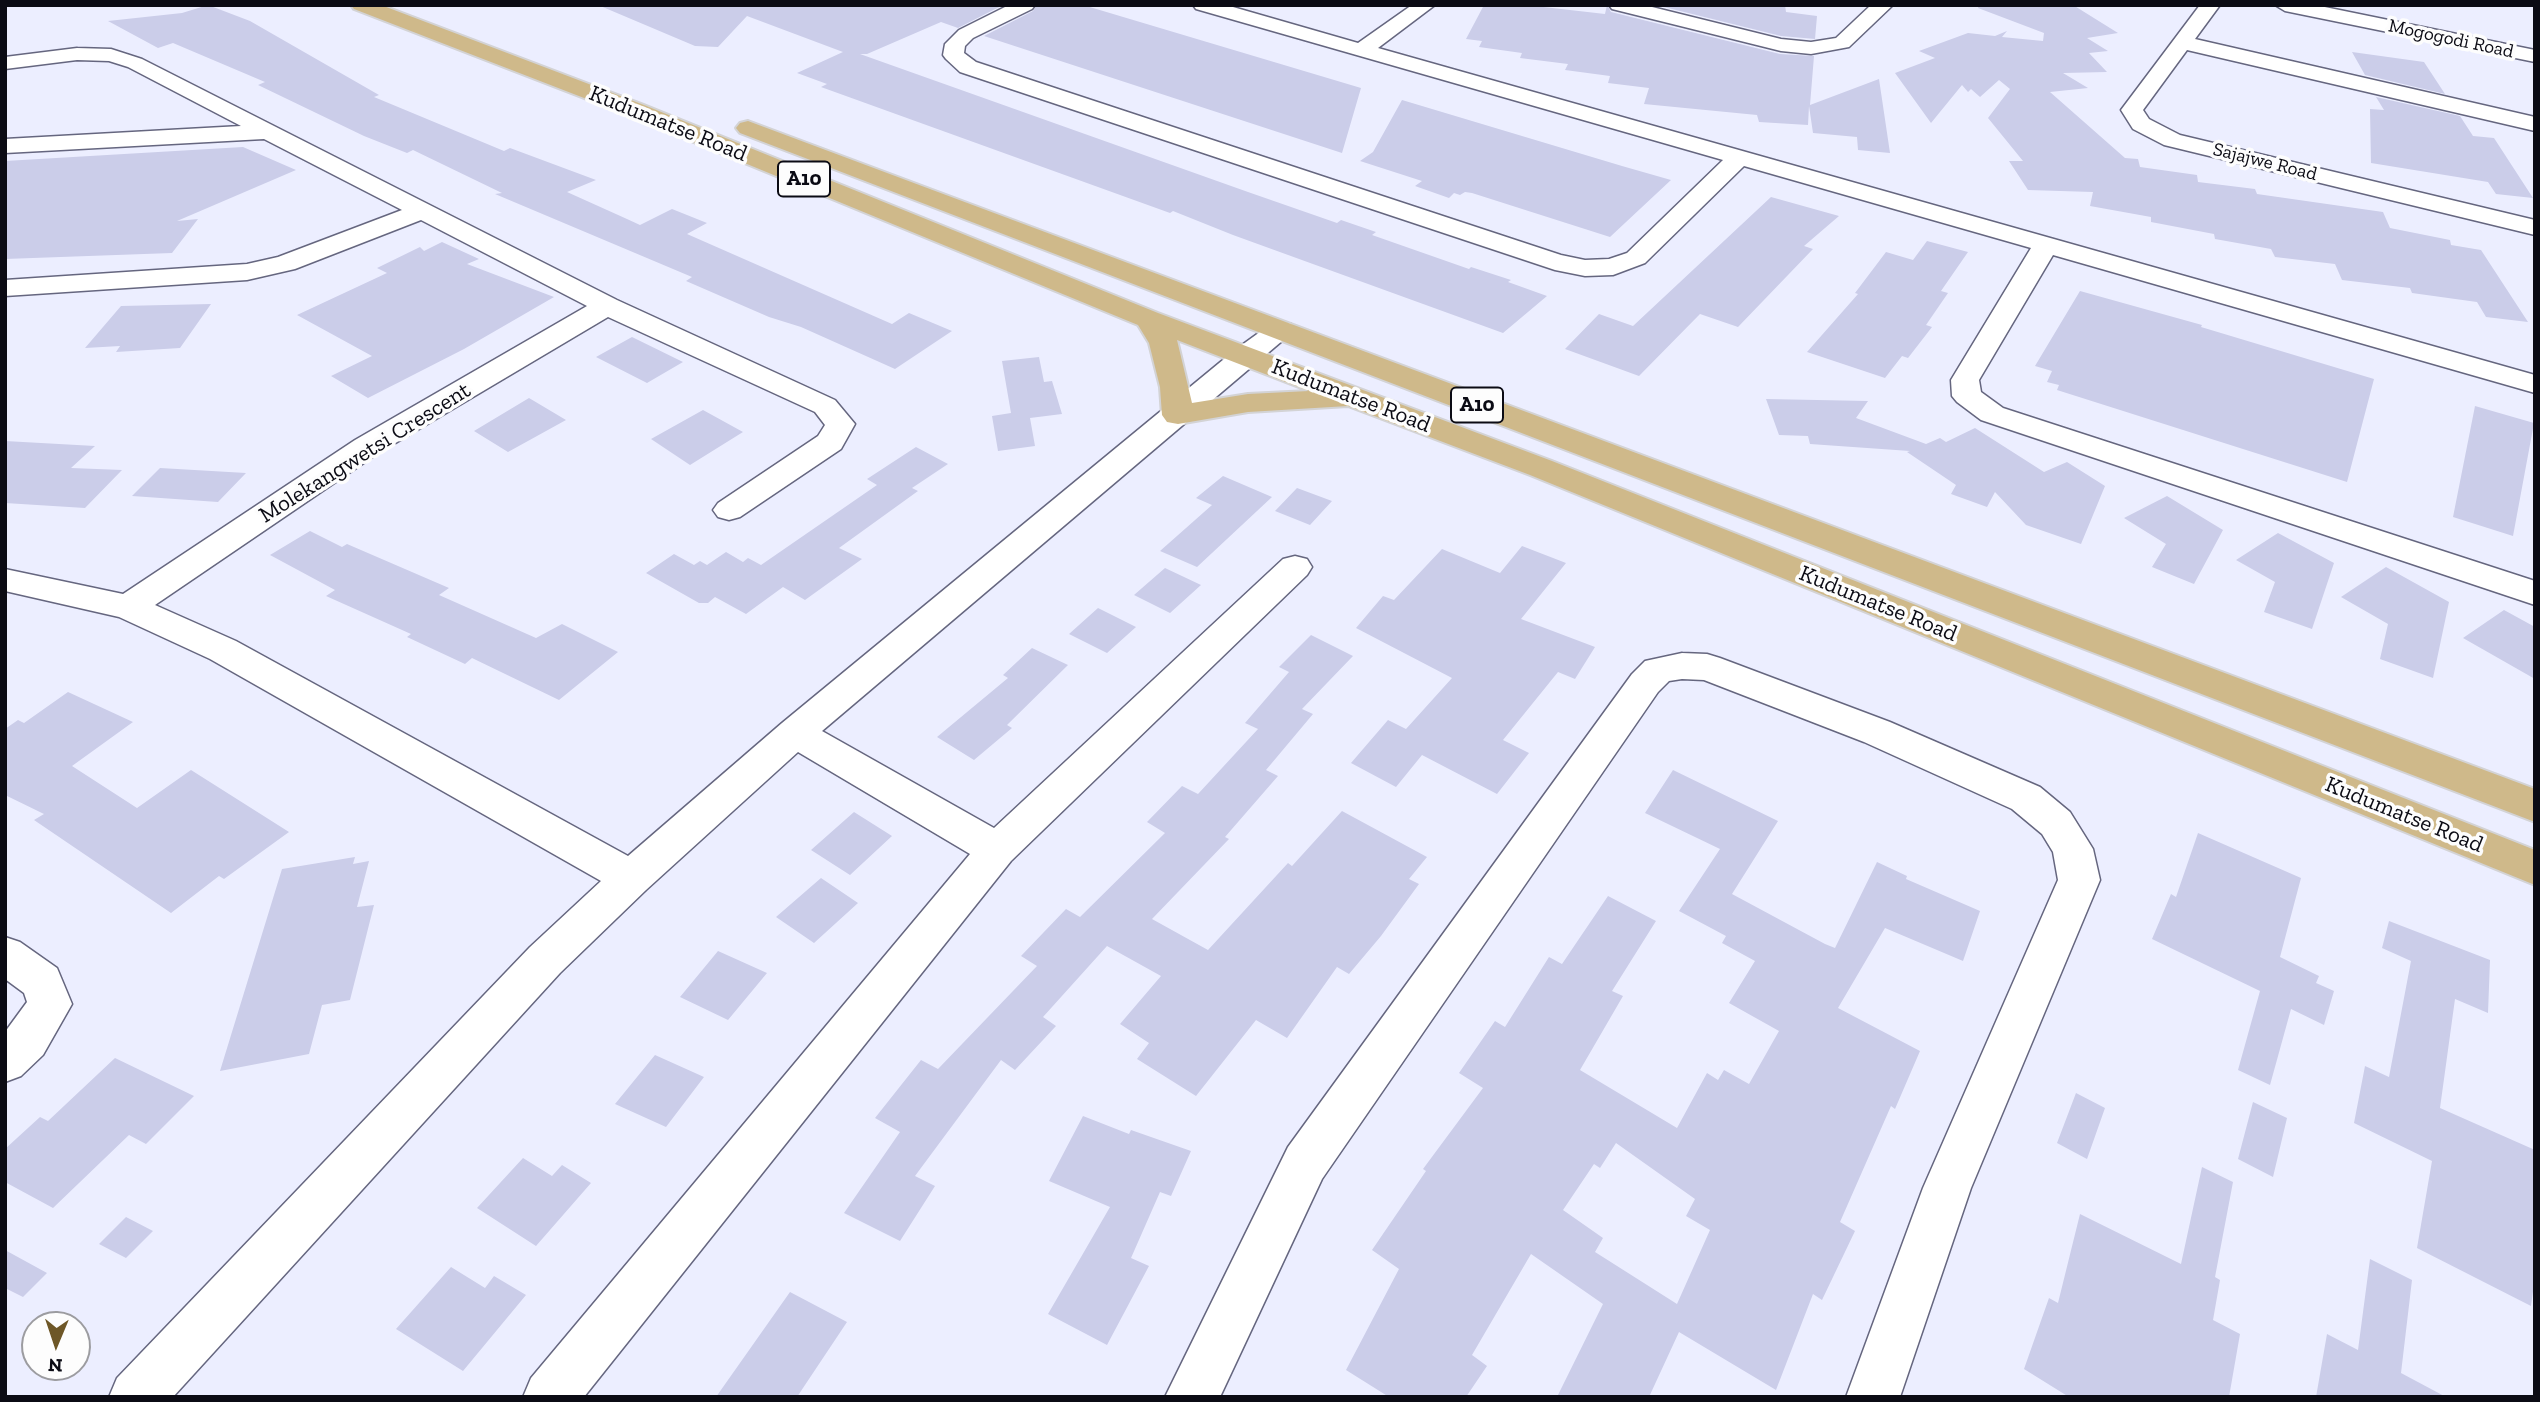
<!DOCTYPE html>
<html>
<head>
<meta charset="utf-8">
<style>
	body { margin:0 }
	#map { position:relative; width:2540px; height:1402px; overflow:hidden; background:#eceeff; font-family:"Zilla Slab",serif }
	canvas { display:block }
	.frame { position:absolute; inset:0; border:7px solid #0b0b14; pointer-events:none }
	.north { position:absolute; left:21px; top:1311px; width:70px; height:70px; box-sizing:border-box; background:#fdfdfd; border:2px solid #9c9ca0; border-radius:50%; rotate:182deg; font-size:19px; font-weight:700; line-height:28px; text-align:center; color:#0b0b14 }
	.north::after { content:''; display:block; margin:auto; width:24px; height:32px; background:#6e5727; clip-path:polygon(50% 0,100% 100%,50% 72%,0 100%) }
</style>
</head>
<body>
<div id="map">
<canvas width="2540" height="1402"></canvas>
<div class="frame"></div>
<div class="north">N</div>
</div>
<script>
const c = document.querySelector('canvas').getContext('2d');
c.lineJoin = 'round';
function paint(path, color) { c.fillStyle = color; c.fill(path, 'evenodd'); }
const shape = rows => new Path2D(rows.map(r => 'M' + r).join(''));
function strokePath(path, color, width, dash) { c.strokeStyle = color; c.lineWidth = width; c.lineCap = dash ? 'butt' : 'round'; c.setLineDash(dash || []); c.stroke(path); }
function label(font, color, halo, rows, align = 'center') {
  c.font = font + ' "Zilla Slab",serif'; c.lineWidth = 7; c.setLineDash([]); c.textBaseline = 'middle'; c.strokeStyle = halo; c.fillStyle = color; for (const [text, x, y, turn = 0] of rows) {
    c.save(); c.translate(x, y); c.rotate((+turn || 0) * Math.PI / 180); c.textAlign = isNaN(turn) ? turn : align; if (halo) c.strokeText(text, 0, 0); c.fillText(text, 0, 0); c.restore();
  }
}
paint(shape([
	[208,5,250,21,379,95,374,97,504,151,510,148,596,180,567,192,627,219,640,225,672,209,707,223,687,234,892,324,909,313,952,331,895,369,801,327,769,317,686,281,692,277,495,194,502,193,413,150,407,153,364,136,258,85,265,82,173,43,158,48,108,21,182,13],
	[598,5,1003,5,958,28,941,22,867,54,860,54,1248,192,1337,223,1341,220,1376,232,1372,235,1469,269,1471,267,1511,280,1508,282,1547,296,1503,333,1233,235,1173,211,1170,213,821,87,827,84,797,73,843,52,747,16,718,47,695,46],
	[1037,5,1083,5,1361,88,1342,153,984,36,1033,11],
	[1484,5,1526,5,1605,14,1607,5,1611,12,1780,54,1814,56,1810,105,1879,79,1890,153,1858,150,1857,137,1813,133,1809,106,1808,125,1759,122,1757,115,1644,104,1649,88,1608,83,1610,76,1565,70,1568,64,1520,58,1522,53,1479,47,1482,41,1466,39],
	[1656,5,1785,5,1786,12,1817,16,1815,39,1781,36],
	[1979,5,2073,5,2118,33,2087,38,2108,51,2089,53,2107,72,2063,73,2088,88,2050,92,2125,158,2138,159,2140,167,2197,175,2198,182,2255,189,2257,194,2383,212,2390,228,2450,240,2451,245,2481,250,2528,322,2486,317,2477,302,2412,293,2410,288,2342,280,2335,264,2275,257,2271,249,2215,239,2214,234,2151,222,2151,217,2090,206,2093,192,2028,190,2009,161,2023,161,1988,118,2010,89,1999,80,1980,97,1971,89,1968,92,1962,85,1931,123,1895,73,1935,58,1919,51,1968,33,1995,36,2007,31,2002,37,2043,41,2044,33,1978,8],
	[2352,52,2424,62,2445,94,2365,75],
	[2376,97,2460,116,2473,136,2494,138,2533,198,2496,194,2488,182,2371,163,2370,109,2384,110],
	[1402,100,1622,166,1671,180,1610,237,1472,193,1465,192,1460,195,1454,193,1449,198,1415,186,1422,181,1360,161,1373,152],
	[243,147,296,170,177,221,198,219,172,253,5,259,5,161],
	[1771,197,1839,216,1804,246,1813,249,1738,327,1700,314,1639,376,1565,349,1599,314,1633,326],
	[1927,241,1968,252,1941,291,1948,293,1926,325,1932,327,1908,358,1902,356,1885,378,1807,352,1858,294,1855,293,1886,252,1913,260],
	[442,242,479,259,467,264,554,297,464,349,368,398,331,376,372,356,297,315,387,273,377,268,420,247,424,251],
	[2080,291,2202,325,2201,327,2374,379,2347,482,2057,390,2059,385,2047,382,2052,371,2035,366],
	[211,304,180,348,116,352,120,346,85,348,121,306],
	[632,337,683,362,647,383,596,357],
	[1039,357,1044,382,1052,381,1062,414,1030,418,1035,446,998,451,992,416,1011,413,1002,361],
	[529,398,566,420,508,452,474,431],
	[1766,399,1868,401,1856,418,1926,444,1940,438,1946,442,1975,428,2044,472,2067,462,2105,486,2081,544,2026,525,1995,492,1987,507,1951,494,1956,485,1907,452,1910,451,1810,444,1808,436,1779,435],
	[2475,406,2534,423,2513,536,2453,517],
	[703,410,743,432,690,465,651,439],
	[5,441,95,446,71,468,122,470,85,508,5,503],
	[916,447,948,464,912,488,918,491,839,548,862,559,805,600,783,587,746,614,715,597,708,603,699,603,646,573,674,554,694,565,700,561,707,565,726,552,743,562,748,558,761,565,877,485,867,479],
	[160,468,246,473,218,502,132,496],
	[1223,476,1272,497,1197,567,1160,551,1212,505,1196,498],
	[1297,488,1332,501,1310,525,1275,511],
	[2167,496,2223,530,2194,584,2152,567,2166,544,2124,518],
	[310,531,342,547,347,544,449,588,439,595,536,638,562,624,618,652,559,700,472,658,465,664,407,637,411,634,326,596,335,590,270,555],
	[2278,533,2334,563,2312,629,2264,612,2275,582,2236,560],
	[1522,546,1566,563,1521,619,1595,647,1575,679,1558,672,1503,740,1529,753,1497,794,1422,755,1396,787,1351,763,1388,720,1406,729,1452,678,1356,628,1383,596,1394,600,1442,549,1500,573],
	[2386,567,2449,602,2433,678,2380,659,2388,624,2341,597],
	[1165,568,1201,585,1170,613,1134,595],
	[1098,608,1136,627,1107,653,1069,634],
	[2504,610,2535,627,2535,679,2463,638],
	[1311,635,1353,656,1302,709,1313,714,1266,770,1278,776,1225,837,1229,839,1152,919,1208,950,1288,863,1292,866,1342,811,1427,857,1409,879,1419,884,1381,936,1349,974,1337,967,1287,1038,1256,1020,1196,1096,1137,1059,1149,1043,1120,1024,1161,976,1107,946,1043,1017,1056,1026,1015,1070,1001,1060,915,1176,935,1186,900,1241,844,1213,900,1132,875,1118,921,1060,938,1069,1037,966,1021,956,1066,909,1080,917,1165,833,1147,822,1182,786,1198,794,1258,729,1245,723,1289,672,1279,667],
	[1032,648,1068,665,1007,725,1012,728,974,760,937,737,1008,678,1003,675],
	[68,692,133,722,72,766,137,808,191,770,289,832,224,879,219,876,171,913,34,820,44,814,5,795,5,729,18,720,24,723],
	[1673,770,1778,821,1732,894,1825,944,1835,948,1877,862,1907,876,1906,879,1980,911,1963,961,1885,928,1838,1008,1920,1051,1895,1109,1891,1106,1840,1222,1855,1231,1822,1300,1813,1294,1776,1390,1679,1332,1649,1397,1557,1397,1603,1304,1531,1254,1472,1355,1487,1366,1466,1397,1389,1397,1346,1370,1399,1269,1372,1250,1426,1171,1423,1169,1483,1088,1459,1073,1495,1021,1505,1027,1549,957,1562,964,1608,896,1656,921,1612,991,1623,996,1580,1070,1677,1128,1707,1073,1718,1080,1724,1070,1749,1084,1779,1031,1729,1003,1755,961,1722,943,1726,936,1679,911,1720,849,1645,813],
	[1616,1143,1695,1199,1686,1216,1710,1230,1677,1304,1595,1252,1603,1238,1563,1210,1594,1164,1600,1168],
	[854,812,892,836,850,875,811,850],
	[2198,833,2301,878,2280,957,2319,976,2316,983,2334,991,2324,1025,2291,1009,2270,1085,2238,1070,2260,991,2152,939,2171,894,2176,897],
	[355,857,353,864,369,861,357,907,374,905,350,1000,322,1005,309,1054,220,1071,282,869],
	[821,878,858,903,814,943,776,917],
	[2389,921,2490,960,2488,1013,2455,999,2440,1108,2535,1150,2535,1277,2531,1306,2417,1248,2432,1161,2354,1123,2365,1066,2389,1077,2411,961,2382,948],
	[718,951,767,973,728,1020,680,997],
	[655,1055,704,1077,666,1127,615,1104],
	[115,1058,194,1096,146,1144,129,1135,53,1208,5,1182,5,1149,40,1117,48,1121],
	[2076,1093,2105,1108,2087,1159,2057,1143],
	[2253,1102,2287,1118,2273,1177,2238,1159],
	[1083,1116,1129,1134,1131,1130,1191,1151,1171,1196,1160,1192,1131,1258,1149,1266,1107,1345,1048,1314,1110,1207,1049,1181],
	[523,1158,552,1176,562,1165,591,1183,536,1246,477,1208],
	[2202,1167,2233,1182,2215,1277,2220,1280,2213,1320,2240,1334,2229,1397,2069,1397,2024,1369,2049,1298,2058,1303,2080,1214,2181,1264],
	[126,1217,153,1231,126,1258,99,1244],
	[5,1250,47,1273,23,1297,5,1288],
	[2370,1259,2412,1280,2401,1373,2446,1397,2316,1397,2327,1334,2358,1350],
	[451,1267,485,1288,494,1276,526,1295,463,1371,396,1329],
	[790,1292,847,1322,797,1397,716,1397]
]), '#cbcde9');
const minor = shape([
	[1009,5,1035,5,1032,9,973,38,965,46,964,53,976,62,1561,255,1585,260,1609,259,1627,253,1723,160,1196,9,1193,5,1226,5,1358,43,1412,5,1435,5,1378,48,2535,375,2535,393,2053,255,1979,380,1981,392,2003,408,2535,581,2535,605,1981,420,1957,402,1952,396,1951,380,2031,248,1744,166,1645,263,1613,275,1585,276,1555,270,960,72,946,59,943,55,945,44,959,30,1009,5],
	[1609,5,1644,5,1781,39,1811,42,1836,38,1871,5,1893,5,1849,47,1811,54,1781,51,1612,9,1609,5],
	[2200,5,2220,5,2195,39,2535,117,2535,131,2187,50,2143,110,2149,119,2180,135,2535,220,2535,235,2164,145,2133,129,2121,110,2200,5],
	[2275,5,2315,5,2535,50,2535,62,2285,11,2275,5],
	[77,48,111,49,142,59,617,300,835,400,855,424,841,449,740,517,729,520,718,517,713,510,718,503,818,436,825,425,815,412,608,317,377,454,155,605,236,641,628,856,782,723,1235,350,1271,324,1281,322,1291,324,1295,330,822,731,994,828,1283,559,1295,556,1307,559,1312,567,1307,575,1011,861,584,1397,523,1397,531,1378,970,854,798,752,646,890,560,973,173,1397,109,1397,117,1378,530,947,601,881,210,659,119,617,5,591,5,569,123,594,355,440,587,306,421,220,295,269,247,280,5,296,5,280,247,264,278,257,402,210,264,139,5,153,5,139,241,126,128,67,109,61,77,60,5,69,5,57,77,48],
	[1682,653,1707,654,1720,658,1890,722,2040,787,2070,812,2093,849,2100,880,1971,1188,1900,1397,1846,1397,1923,1188,2058,880,2053,852,2042,834,2012,809,1864,742,1704,680,1682,679,1669,681,1658,692,1322,1179,1220,1397,1165,1397,1288,1147,1632,674,1645,661,1682,653],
	[5,937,20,942,57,968,72,1004,43,1055,21,1076,5,1082,5,1032,27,1002,24,993,5,979,5,937]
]);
const major = shape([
	[351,5,381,5,644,105,1158,313,1552,461,2535,850,2535,885,1530,475,1348,406,1248,412,1178,424,1167,422,1162,415,1160,387,1149,343,1138,325,628,115,354,9,351,5],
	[1177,340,1309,391,1248,394,1192,403,1177,340],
	[748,121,2535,789,2535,822,740,133,736,128,740,123,748,121]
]);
strokePath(minor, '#65667f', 3);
strokePath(major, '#d3d3d5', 4);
paint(minor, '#fff');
paint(major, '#cfb98a');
label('19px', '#0b0b14', '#fdfdfd', [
	["Mogogodi Road",2451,39,12],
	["Sajajwe Road",2265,162,14]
]);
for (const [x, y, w] of [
	[804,179,52],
	[1477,405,52]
]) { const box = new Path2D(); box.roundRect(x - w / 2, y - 17.5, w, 35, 5); c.fillStyle = '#fdfdfd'; c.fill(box); strokePath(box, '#0b0b14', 2); }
label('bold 21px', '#0b0b14', null, [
	["A10",804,179],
	["A10",1477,405]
]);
label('23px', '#0b0b14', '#fdfdfd', [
	["Kudumatse Road",668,124,22],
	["Kudumatse Road",1351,396,21],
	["Molekangwetsi Crescent",365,453,-32],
	["Kudumatse Road",1878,604,22],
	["Kudumatse Road",2404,815,22]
]);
</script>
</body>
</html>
